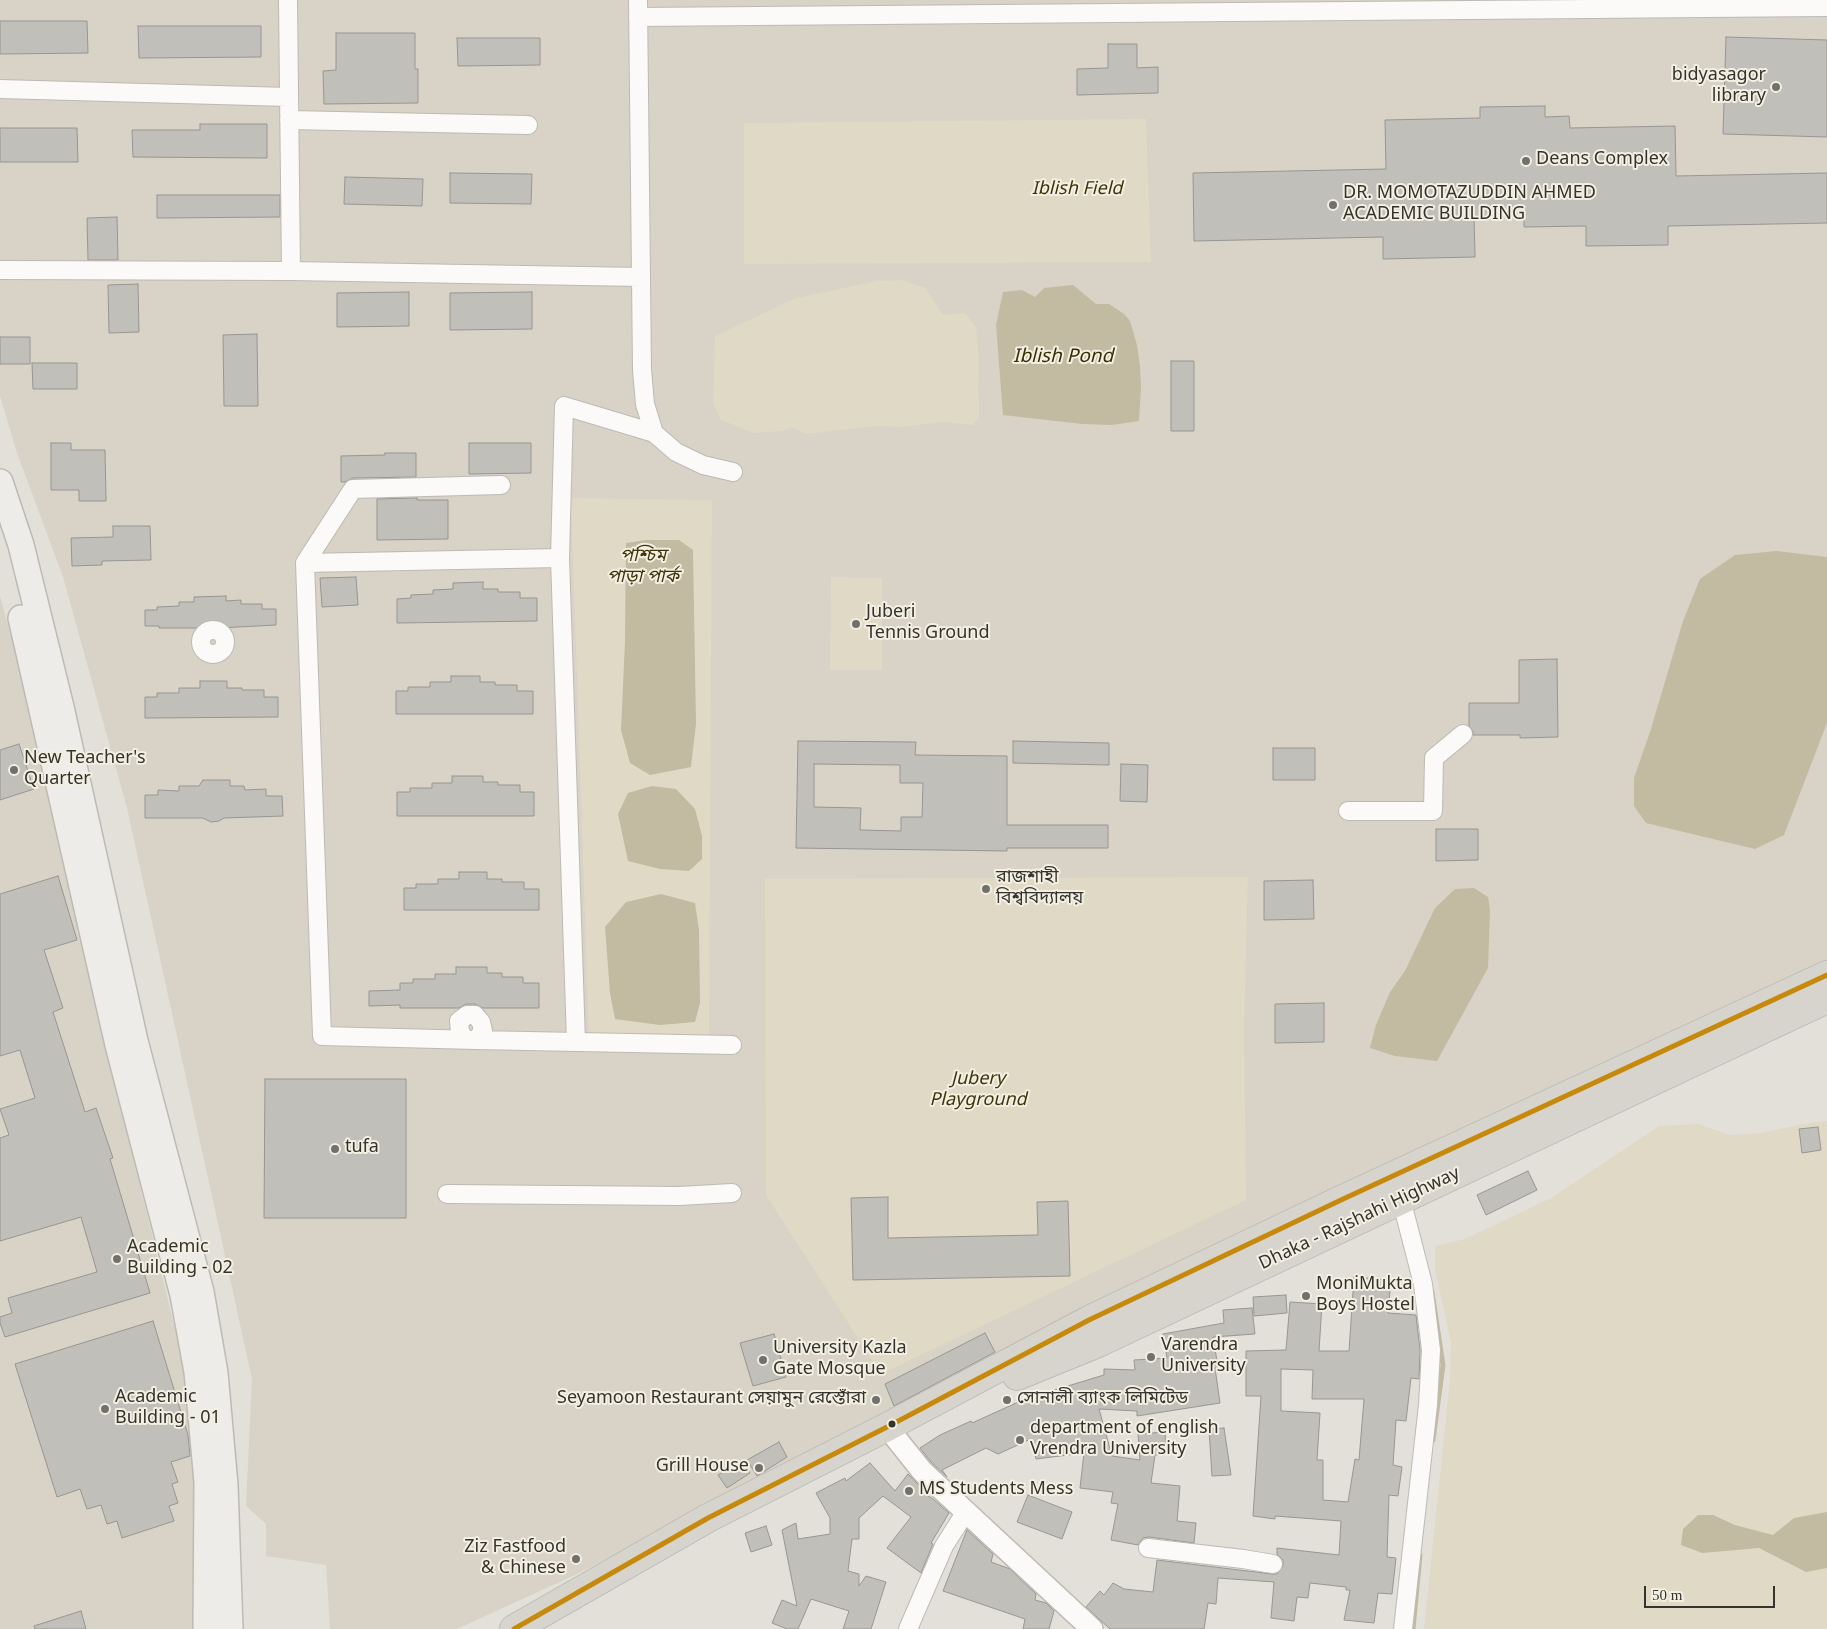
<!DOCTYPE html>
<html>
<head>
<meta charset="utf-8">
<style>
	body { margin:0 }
	#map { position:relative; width:1827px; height:1629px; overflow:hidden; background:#e2e0d9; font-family:Georgia,serif }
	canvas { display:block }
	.scale { position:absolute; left:1644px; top:1586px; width:131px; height:22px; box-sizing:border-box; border:2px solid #35332e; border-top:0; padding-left:6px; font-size:15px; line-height:18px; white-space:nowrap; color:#35332e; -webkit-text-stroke:4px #f3efe2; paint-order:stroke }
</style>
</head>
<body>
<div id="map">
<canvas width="1827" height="1629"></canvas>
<div class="scale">50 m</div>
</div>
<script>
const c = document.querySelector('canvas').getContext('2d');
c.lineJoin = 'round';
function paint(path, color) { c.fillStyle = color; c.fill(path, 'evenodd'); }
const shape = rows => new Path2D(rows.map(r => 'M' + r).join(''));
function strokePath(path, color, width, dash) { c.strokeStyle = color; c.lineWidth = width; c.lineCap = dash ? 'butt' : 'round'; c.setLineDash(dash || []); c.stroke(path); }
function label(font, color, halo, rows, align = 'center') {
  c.font = font + ' Georgia,"Noto Sans Bengali",serif'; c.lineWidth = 4; c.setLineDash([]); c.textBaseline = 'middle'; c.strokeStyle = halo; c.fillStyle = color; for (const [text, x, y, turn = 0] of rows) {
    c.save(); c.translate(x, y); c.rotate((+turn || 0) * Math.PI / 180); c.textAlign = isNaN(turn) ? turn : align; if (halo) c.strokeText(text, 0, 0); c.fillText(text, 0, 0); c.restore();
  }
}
paint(shape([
	[0,0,1827,0,1827,970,896,1410,575,1575,457,1629,330,1629,326,1565,266,1556,266,1524,246,1506,252,1379,127,808,63,577,17,453,0,396],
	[0,596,56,801,129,1140,186,1374,195,1495,195,1629,0,1629]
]), '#d8d3c6');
paint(shape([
	[1146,119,1151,262,744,264,744,123],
	[902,280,925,288,943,315,965,313,976,327,979,361,978,387,979,403,979,417,973,425,944,422,901,427,877,426,806,434,792,427,782,431,754,433,721,420,713,403,715,336,796,298,877,281],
	[571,498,712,500,709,1040,589,1039],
	[831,577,882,578,882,670,830,670],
	[1248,877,1244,1027,1246,1200,881,1374,766,1195,765,879],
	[1827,1121,1827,1629,1424,1629,1450,1380,1451,1342,1435,1269,1435,1246,1465,1239,1551,1198,1659,1126,1698,1124,1730,1135,1761,1133,1809,1123]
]), '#dfd9c6');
paint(shape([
	[1073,285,1096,304,1109,304,1124,314,1130,321,1137,345,1140,366,1141,388,1139,421,1112,425,1082,424,1003,415,996,325,1003,292,1022,290,1035,297,1044,288],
	[646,540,679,540,693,550,696,724,691,767,650,775,630,763,621,730,625,641,626,543],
	[1777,551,1827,557,1827,723,1784,835,1755,849,1646,823,1634,806,1634,778,1650,732,1683,621,1700,579,1735,555],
	[652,786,676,789,695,809,702,836,702,859,689,871,660,869,628,861,618,814,628,793],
	[1474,888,1488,897,1490,910,1488,968,1437,1061,1395,1056,1370,1048,1376,1025,1390,992,1405,971,1435,908,1455,889],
	[661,894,695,903,699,930,700,1003,695,1022,660,1025,615,1019,610,993,605,927,626,902],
	[1827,1512,1827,1568,1806,1572,1759,1548,1702,1553,1681,1545,1683,1529,1698,1515,1713,1515,1735,1525,1773,1535,1794,1518]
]), '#c2bba2');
strokePath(shape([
	[1432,1292,1443,1365,1433,1440],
	[1413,1629,1420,1555]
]), '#c2bba2', 5);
const building = shape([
	[0,21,87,21,88,53,0,54,0,21],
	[138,26,261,26,261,57,139,58,138,26],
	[336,33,415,33,415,69,418,69,418,103,324,104,323,71,336,70,336,33],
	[1726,37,1827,40,1827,137,1723,134,1726,37],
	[457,38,540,38,540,65,458,66,457,38],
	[1108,44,1137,44,1137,68,1158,67,1158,93,1077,95,1077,69,1108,68,1108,44],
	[1545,106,1545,117,1569,116,1570,128,1675,126,1676,176,1827,173,1827,223,1668,226,1668,245,1586,246,1586,226,1524,227,1524,214,1474,216,1475,257,1383,259,1383,237,1194,241,1193,173,1386,169,1385,120,1480,118,1480,107,1545,106],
	[200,124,267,124,267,158,133,157,132,130,200,130,200,124],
	[0,128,77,128,78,162,0,162,0,128],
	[450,173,532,174,531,204,450,203,450,173],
	[345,177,423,179,422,206,344,204,345,177],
	[157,195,280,195,280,217,157,218,157,195],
	[117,217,118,260,88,260,87,218,117,217],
	[138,284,139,332,109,333,108,285,138,284],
	[409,292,409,326,337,327,337,293,409,292],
	[532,292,532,329,450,330,450,293,532,292],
	[257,334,258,406,224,406,223,335,257,334],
	[0,337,30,337,30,364,0,364,0,337],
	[1171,361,1194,361,1194,431,1171,431,1171,361],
	[32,363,77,363,77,389,33,389,32,363],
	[51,443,71,443,71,450,105,450,106,501,79,501,79,490,51,490,51,443],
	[469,443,531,443,531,473,469,474,469,443],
	[385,453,416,453,416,477,353,478,345,482,341,482,341,456,385,455,385,453],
	[417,498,417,500,448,500,448,539,377,540,377,499,417,498],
	[113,526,150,526,151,560,102,561,102,565,72,566,71,538,113,537,113,526],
	[356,577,358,605,322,607,320,578,356,577],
	[483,582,483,589,498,589,498,592,520,592,520,598,537,598,537,621,397,623,397,599,411,598,411,595,433,594,433,590,453,589,453,583,483,582],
	[226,596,226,601,241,600,241,604,262,604,262,609,276,609,276,625,219,628,219,630,201,631,201,628,159,628,159,626,145,626,145,610,157,610,157,607,179,606,179,602,194,602,194,597,226,596],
	[1557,659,1558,737,1520,738,1520,735,1473,735,1473,732,1469,726,1469,703,1519,703,1519,660,1557,659],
	[451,676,480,676,480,682,495,682,495,685,517,685,517,691,533,691,533,714,396,714,396,691,408,691,408,687,430,687,430,682,451,682,451,676],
	[200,681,227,681,227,688,242,688,242,690,264,690,264,697,278,697,278,717,145,718,145,697,157,697,157,693,179,693,179,688,200,688,200,681],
	[798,741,916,742,915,755,1007,756,1007,825,1108,825,1108,848,1007,848,1007,851,796,848,798,741],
	[814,764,900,765,900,783,923,783,922,817,901,817,901,831,860,830,861,808,814,807,814,764],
	[1013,741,1109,743,1109,765,1013,763,1013,741],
	[19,744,34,789,0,800,0,750,19,744],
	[1273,748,1315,748,1315,780,1273,780,1273,748],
	[1121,764,1148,765,1147,802,1120,801,1121,764],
	[452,776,483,776,483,782,498,782,498,785,520,785,520,792,534,792,534,816,397,816,397,792,410,792,410,788,432,788,432,783,452,783,452,776],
	[203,780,230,780,230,786,244,786,245,790,266,789,266,796,282,796,283,816,224,818,219,821,211,822,203,818,145,818,145,795,158,795,158,790,179,791,179,786,199,786,203,780],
	[1436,829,1478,829,1478,860,1436,861,1436,829],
	[459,872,487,872,487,879,502,879,502,882,524,882,524,889,539,889,539,910,404,910,404,888,416,888,416,884,438,884,438,879,459,879,459,872],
	[58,876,77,940,44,950,63,1008,53,1012,85,1112,96,1108,113,1158,110,1159,150,1293,5,1337,0,1323,0,1317,12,1313,8,1298,97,1272,81,1217,0,1241,0,1138,9,1135,0,1109,35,1098,20,1050,0,1056,0,894,58,876],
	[1313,880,1314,919,1264,920,1264,881,1313,880],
	[456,967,487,967,487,973,502,973,502,977,523,977,523,983,539,983,539,1008,483,1008,475,1004,466,1004,459,1008,400,1008,400,1005,369,1006,369,991,400,990,400,983,413,983,413,979,435,979,435,974,456,974,456,967],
	[1324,1003,1324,1042,1275,1043,1275,1004,1324,1003],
	[265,1079,406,1079,406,1218,264,1218,265,1079],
	[1818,1127,1821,1150,1802,1153,1799,1129,1818,1127],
	[1528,1171,1537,1190,1486,1215,1477,1195,1528,1171],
	[888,1197,888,1238,1038,1235,1037,1202,1068,1201,1070,1276,853,1280,851,1198,888,1197],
	[1354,1277,1391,1280,1388,1313,1416,1315,1420,1350,1419,1379,1411,1378,1406,1421,1396,1420,1393,1465,1402,1467,1398,1496,1389,1495,1387,1557,1396,1558,1392,1594,1378,1593,1374,1623,1344,1620,1350,1590,1346,1590,1346,1587,1310,1583,1308,1598,1297,1597,1294,1621,1271,1618,1274,1582,1218,1578,1216,1604,1208,1603,1204,1629,1110,1629,1086,1607,1100,1591,1104,1595,1113,1583,1124,1589,1153,1592,1157,1560,1272,1574,1277,1574,1283,1566,1283,1560,1277,1554,1277,1548,1339,1555,1341,1521,1275,1516,1275,1519,1253,1516,1261,1396,1246,1396,1246,1351,1286,1350,1290,1302,1322,1304,1319,1351,1349,1351,1354,1277],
	[1281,1369,1313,1370,1312,1399,1364,1399,1359,1460,1355,1459,1348,1502,1323,1500,1323,1460,1317,1460,1320,1413,1281,1411,1281,1369],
	[1286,1295,1287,1313,1254,1316,1253,1297,1286,1295],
	[1252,1308,1255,1334,1213,1337,1218,1367,1215,1368,1220,1403,1137,1416,1137,1411,1099,1409,1112,1456,1140,1460,1138,1434,1165,1432,1166,1454,1155,1455,1151,1483,1180,1486,1177,1521,1196,1523,1194,1543,1149,1537,1143,1538,1138,1545,1111,1540,1118,1504,1111,1503,1113,1492,1080,1488,1084,1453,1036,1459,1031,1439,998,1454,986,1448,942,1470,947,1477,931,1462,920,1448,940,1435,971,1421,972,1423,1025,1399,1104,1375,1104,1369,1135,1370,1134,1360,1167,1358,1163,1334,1224,1323,1223,1310,1252,1308],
	[153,1321,188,1435,190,1456,171,1462,178,1482,172,1484,178,1503,169,1506,174,1521,122,1538,117,1521,107,1524,101,1505,87,1509,80,1489,57,1497,15,1364,153,1321],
	[985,1333,995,1352,894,1406,885,1384,985,1333],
	[774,1334,786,1377,753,1386,740,1343,774,1334],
	[1224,1428,1231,1475,1212,1476,1209,1429,1224,1428],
	[779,1442,787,1457,757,1476,747,1460,779,1442],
	[742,1460,750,1473,727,1488,718,1475,742,1460],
	[870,1463,895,1491,908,1474,927,1493,925,1494,933,1499,949,1513,931,1543,933,1544,921,1573,887,1548,911,1517,883,1496,859,1518,859,1539,852,1539,848,1571,859,1574,859,1586,866,1576,886,1582,871,1629,843,1629,849,1611,811,1599,798,1629,787,1629,772,1623,782,1600,797,1606,782,1530,796,1523,798,1539,830,1534,830,1518,816,1493,845,1478,846,1481,870,1463],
	[1028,1495,1072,1512,1062,1539,1017,1522,1028,1495],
	[766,1526,772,1545,751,1552,745,1533,766,1526],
	[967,1530,993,1554,991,1562,1010,1569,1036,1594,1035,1600,1046,1603,1054,1611,1049,1629,1023,1629,1025,1619,943,1591,967,1530],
	[81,1611,86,1629,35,1629,34,1626,81,1611]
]);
paint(building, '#c0bfb9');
strokePath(building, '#989692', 1);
const minor = shape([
	[288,0,291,271],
	[638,0,642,370,645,404,654,433,676,452,703,465,733,472],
	[638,17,1827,7],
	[0,89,289,97],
	[289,120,528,125],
	[0,270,291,271,641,277],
	[560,558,564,406,654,433],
	[305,563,353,489,501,485],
	'201 642a12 12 0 1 1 24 0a12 12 0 1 1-24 0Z',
	[1348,811,1433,811,1434,758,1463,734],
	[465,1039,460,1032,459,1021,467,1015,475,1015,481,1022,483,1031,476,1040],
	[576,1042,560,558,305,563,322,1036,476,1040,732,1045],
	[1399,1191,1423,1284,1431,1350,1428,1405,1403,1629],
	[447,1194,679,1196,732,1193],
	[1148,1548,1243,1559,1273,1564],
	[908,1629,944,1546,965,1513]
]);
const tertiary = shape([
	[887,1427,922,1471,1092,1629]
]);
const secondary = shape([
	[0,482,21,545,61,707,135,1041,201,1292,215,1373,225,1485,230,1629],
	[21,618,118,1045,183,1295,197,1372,207,1482,206,1629]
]);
const trunk = shape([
	[1017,1376,1098,1343,1827,999],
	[514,1629,708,1518,887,1427,1089,1320,1341,1200,1827,975]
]);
strokePath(minor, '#bcbab4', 20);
strokePath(tertiary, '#bcbab4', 24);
strokePath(secondary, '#bcbab4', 28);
strokePath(trunk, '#bdbcb8', 30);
strokePath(minor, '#fbfaf9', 18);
strokePath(tertiary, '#fbfaf9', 21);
strokePath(secondary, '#edece8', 25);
strokePath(trunk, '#d6d4cc', 28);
strokePath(shape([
	[514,1629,708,1518,887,1427,1089,1320,1341,1200,1827,975]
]), '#c6890c', 5);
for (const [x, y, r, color] of [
	[1776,87,5,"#72706a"],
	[1526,161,5,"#72706a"],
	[1333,205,5,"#72706a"],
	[856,624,5,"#72706a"],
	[14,770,5,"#72706a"],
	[986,889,5,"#72706a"],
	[335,1149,5,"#72706a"],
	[117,1259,5,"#72706a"],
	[1306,1296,5,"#72706a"],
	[1151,1357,5,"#72706a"],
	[763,1360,5,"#72706a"],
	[876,1400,5,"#72706a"],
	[1007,1400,5,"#72706a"],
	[105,1409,5,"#72706a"],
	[892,1424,4.5,"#35332e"],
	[1020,1440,5,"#72706a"],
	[759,1468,5,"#72706a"],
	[909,1491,5,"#72706a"],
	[576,1559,5,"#72706a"]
]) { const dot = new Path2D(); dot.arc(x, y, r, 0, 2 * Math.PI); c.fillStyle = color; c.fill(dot); strokePath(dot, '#f3efe2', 2); }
label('18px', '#35332e', '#f3efe2', [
	["bidyasagor",1766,77,"right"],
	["library",1766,98,"right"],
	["Deans Complex",1536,161],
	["DR. MOMOTAZUDDIN AHMED",1343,195],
	["ACADEMIC BUILDING",1343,216],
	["Juberi",866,614],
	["Tennis Ground",866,635],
	["New Teacher's",24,760],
	["Quarter",24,781],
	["রাজশাহী",996,879],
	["বিশ্ববিদ্যালয়",996,900],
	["tufa",345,1149],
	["Academic",127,1249],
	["Building - 02",127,1270],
	["MoniMukta",1316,1286],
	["Boys Hostel",1316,1307],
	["Varendra",1161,1347],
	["University",1161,1368],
	["University Kazla",773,1350],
	["Gate Mosque",773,1371],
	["Academic",115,1399],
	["Building - 01",115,1420],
	["Seyamoon Restaurant সেয়ামুন রেস্তোঁরা",866,1400,"right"],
	["সোনালী ব্যাংক লিমিটেড",1017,1400],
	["department of english",1030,1430],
	["Vrendra University",1030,1451],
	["Grill House",749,1468,"right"],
	["MS Students Mess",919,1491],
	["Ziz Fastfood",566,1549,"right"],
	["& Chinese",566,1570,"right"]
], 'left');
label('italic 18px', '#3f3308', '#f3efe2', [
	["Iblish Field",1077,191],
	["পশ্চিম",643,558],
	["পাড়া পার্ক",643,579],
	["Jubery",978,1081],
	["Playground",978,1102]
]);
label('18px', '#35332e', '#f3efe2', [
	["Dhaka - Rajshahi Highway",1360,1220,-25]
]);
label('italic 19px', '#392e02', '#f3efe2', [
	["Iblish Pond",1063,358]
]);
</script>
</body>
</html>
